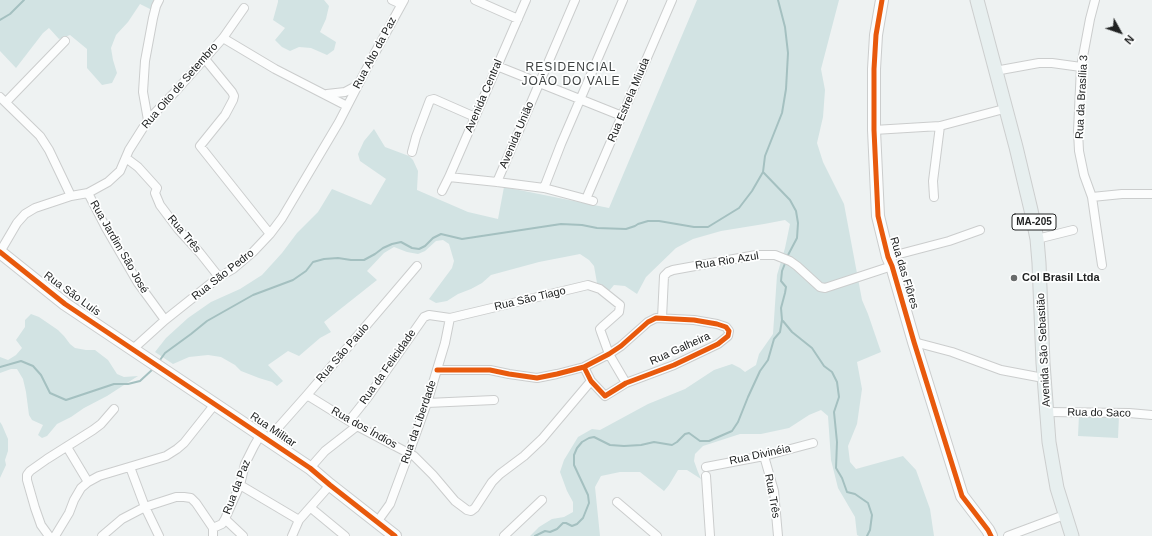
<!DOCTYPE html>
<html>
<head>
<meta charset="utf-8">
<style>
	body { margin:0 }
	#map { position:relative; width:1152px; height:536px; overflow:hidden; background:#eef2f2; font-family:Helvetica,sans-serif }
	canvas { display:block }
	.north { position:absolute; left:1100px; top:12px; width:40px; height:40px; -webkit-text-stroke:3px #feffff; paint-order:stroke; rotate:130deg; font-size:11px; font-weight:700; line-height:16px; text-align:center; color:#202222 }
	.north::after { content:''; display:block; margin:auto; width:14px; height:18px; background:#202222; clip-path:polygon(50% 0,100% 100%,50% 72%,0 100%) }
</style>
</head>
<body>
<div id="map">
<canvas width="1152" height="536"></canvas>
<div class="north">N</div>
</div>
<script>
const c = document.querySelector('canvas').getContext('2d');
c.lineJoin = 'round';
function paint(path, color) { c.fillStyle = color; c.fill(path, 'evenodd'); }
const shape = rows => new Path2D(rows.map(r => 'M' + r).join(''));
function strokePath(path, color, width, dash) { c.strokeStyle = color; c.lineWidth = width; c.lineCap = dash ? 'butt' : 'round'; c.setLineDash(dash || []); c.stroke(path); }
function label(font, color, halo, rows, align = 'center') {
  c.font = font + ' Helvetica,sans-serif'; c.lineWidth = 3.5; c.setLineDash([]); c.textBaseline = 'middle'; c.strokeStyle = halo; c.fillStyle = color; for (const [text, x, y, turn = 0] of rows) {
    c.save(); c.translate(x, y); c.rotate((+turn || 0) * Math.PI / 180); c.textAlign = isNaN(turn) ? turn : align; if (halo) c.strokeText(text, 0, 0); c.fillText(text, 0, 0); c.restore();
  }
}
paint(shape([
	[0,0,154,0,152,10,140,4,128,22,116,35,111,48,113,60,117,73,112,83,102,85,87,68,87,49,70,35,59,39,49,28,43,33,16,68,0,51],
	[278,0,324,0,329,6,326,19,320,32,336,42,334,50,327,55,311,48,299,47,290,51,282,47,275,40,285,28,273,20,278,2],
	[697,0,839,0,821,69,825,90,823,117,817,143,823,162,844,204,862,300,868,314,881,352,857,362,862,389,857,424,848,446,850,462,856,469,903,456,916,470,930,509,934,536,859,536,857,535,855,517,838,488,831,460,828,416,821,410,809,415,789,428,761,434,740,434,703,446,695,454,694,461,698,472,701,479,687,470,678,470,669,485,664,491,640,472,620,472,601,476,595,487,600,536,530,536,539,527,552,519,564,517,573,512,573,502,567,491,560,472,564,460,578,437,592,429,600,430,648,404,685,389,714,370,732,364,740,368,745,372,756,365,759,354,773,334,777,275,785,248,790,224,785,220,764,224,721,231,693,239,676,248,646,277,637,294,625,286,614,285,609,291,597,283,594,266,589,260,580,254,539,262,491,275,482,283,471,289,458,294,447,301,436,303,429,299,452,268,454,261,449,244,443,240,436,241,425,251,418,254,407,252,394,247,384,253,367,271,377,280,324,322,331,332,320,338,299,356,288,351,268,365,283,381,277,386,272,382,259,378,241,371,235,365,221,357,208,355,189,357,173,364,155,352,166,338,188,318,211,302,240,289,262,275,282,253,297,233,318,212,332,189,371,205,386,179,360,161,358,154,364,141,374,129,385,147,409,156,413,160,418,171,417,190,468,212,498,219,504,187,609,208],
	[31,314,39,317,58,330,64,336,70,344,75,348,86,350,95,350,108,360,117,374,124,377,138,376,107,396,84,408,71,417,57,424,47,436,42,438,38,435,43,425,32,420,29,415,26,392,23,379,17,369,11,369,0,373,0,357,8,360,16,355,22,348,16,340,25,327,25,320],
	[1079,415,1119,416,1118,438,1078,436],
	[0,422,2,425,8,439,8,451,5,460,6,465,0,478]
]), '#d2e3e3');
strokePath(shape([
	[778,0,785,27,788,53,786,89,782,113,765,156,763,172,790,200,796,211,798,223,797,238,787,257],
	[0,20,10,14,24,0],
	[783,321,792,332,812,348,824,366,832,372,837,382,839,397,834,412,837,442,836,468,842,478,847,492,855,494,868,503,872,515,870,530,867,536],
	[160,360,165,353,191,334,207,321,253,295,293,280,306,271,313,262,324,259,338,258,351,260,364,260,375,254,383,248,392,244,401,242,412,248,419,249,425,246,433,238,441,234,462,239,561,224,582,225,597,228,626,229,635,226,638,224,648,221,659,221,694,227,708,227,739,208,752,191,763,172],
	[0,367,21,361,33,366,41,375,50,393,66,400,114,384,128,384,140,381,153,369],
	[535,536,545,531,550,532,557,529,563,523,566,523,572,526,577,524,583,518,589,503,588,495,574,465,574,455,577,448,582,442,589,438,594,437,610,445,624,446,641,445,654,442,672,445,677,442,685,434,689,433,700,441,709,441,732,431,738,422,748,397,760,371,768,360,774,339,780,332,782,320,781,308,785,293,786,287,781,281,782,271,786,261]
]), '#a4c0c0', 2);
const street = shape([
	[392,0,401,4],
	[475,0,518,19],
	[1095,0,1090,19,1081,67,1078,131,1079,151,1084,175,1092,197,1096,225,1102,265],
	[223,38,275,69,347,106],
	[205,59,232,92,234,96,233,100,225,115,200,146,270,234],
	[497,66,622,116],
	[995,71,1039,63,1052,63,1081,67],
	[327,94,345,92,358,85],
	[0,97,40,136,49,150,71,196],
	[6,102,65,41],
	[148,120,143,92,145,61,153,18,156,6,159,0],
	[874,130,940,126,1000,110],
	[412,152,416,137,430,100,434,99,475,117],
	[126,158,138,167,157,188,155,193,160,205,178,229,200,253,219,277],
	[449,177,497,182,544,188,593,201],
	[497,182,575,0],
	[544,188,561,144,623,0],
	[442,191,449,177,526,0],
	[88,193,106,228,138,283,165,320],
	[934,197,933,181,940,126],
	[1092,197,1122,194,1152,194],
	[586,199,672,0],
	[1037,239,1073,230],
	[0,252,17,223,25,214,35,208,71,196,88,193,108,182,120,171,129,150,148,120,175,92,223,38,244,8],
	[888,257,949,241,980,230],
	[662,318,664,276,668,272,673,270,756,255,775,255,790,261,797,266,820,287,825,288,892,266],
	[914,342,952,352,1001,370,1038,377],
	[133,349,165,320,219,277,233,269,253,252,270,234,282,218,339,122,371,60,404,0],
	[437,370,490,370,509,374,537,378,557,374,584,367,609,354,621,346,648,322,656,318,694,320,717,324,726,327,729,331,728,336,718,344,674,365,626,383,605,396,591,381,584,367],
	[307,395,357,426,414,456,433,475,455,501,467,510,471,511,475,508,492,482,500,474,524,456,542,439,591,381],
	[427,403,494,400],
	[1047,412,1129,413,1152,415],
	[349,421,368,397,424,317,429,315,450,318,588,285,600,289,620,305,619,312,602,327,600,329,601,332,609,354,626,383],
	[268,439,307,395,417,266],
	[67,447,88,482],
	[764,456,774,491,778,536],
	[130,467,145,507,159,536],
	[706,467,764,456,813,443],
	[310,468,325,451,357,426],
	[706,476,710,536],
	[240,485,299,520],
	[617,502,657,536],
	[311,508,345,536],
	[225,519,243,536],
	[377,522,390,504,409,453,427,403,445,343,450,318],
	[49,536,41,525,35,508,27,480,27,475,30,471,47,459,93,430,101,424,114,409],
	[55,536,69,513,74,500,81,488,88,482,99,476,166,456,177,449,184,443,215,404],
	[102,536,122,519,145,507,176,497,184,497,191,498,196,503,213,528],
	[213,536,213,528,222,524,225,519,240,485,245,464,254,446,261,434],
	[292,536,299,520,330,485],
	[504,536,542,500],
	[1008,536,1059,517]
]);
const secondary = shape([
	[882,0,876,35,874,69,874,130,878,216,888,257,892,266,914,342,962,496,988,530,991,536],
	[0,252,65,304,310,468,330,485,395,536]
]);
const primary = shape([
	[977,0,1016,147,1031,210,1037,239,1039,263,1043,363,1049,442,1057,488,1072,536]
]);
strokePath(street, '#cbcdcd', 10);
strokePath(secondary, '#cbcdcd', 14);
strokePath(primary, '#cccece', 15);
strokePath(street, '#fcfdfd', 8);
strokePath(secondary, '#fcfdfd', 12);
strokePath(primary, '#e7efef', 13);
strokePath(shape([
	[882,0,876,35,874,69,874,130,878,216,888,257,892,266,914,342,962,496,988,530,991,536],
	[0,252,65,304,310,468,330,485,395,536],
	[437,370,490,370,509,374,537,378,557,374,584,367,609,354,621,346,648,322,656,318,694,320,717,324,726,327,729,331,728,336,718,344,674,365,626,383,605,396,591,381,584,367]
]), '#e8590c', 5);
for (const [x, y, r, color] of [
	[1014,278,4,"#686b6b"]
]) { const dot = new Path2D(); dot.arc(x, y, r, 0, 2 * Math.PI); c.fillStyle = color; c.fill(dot); strokePath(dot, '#feffff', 1.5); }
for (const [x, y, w] of [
	[1034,222,44]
]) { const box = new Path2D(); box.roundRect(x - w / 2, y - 8, w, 16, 3); c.fillStyle = '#feffff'; c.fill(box); strokePath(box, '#202222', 1); }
label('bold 10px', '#202222', null, [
	["MA-205",1034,222]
]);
label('11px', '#202222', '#feffff', [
	["Rua Alto da Paz",375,53,-62],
	["Rua Oito de Setembro",180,86,-49],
	["Avenida Central",484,96,-67],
	["Rua da Brasília 3",1082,97,-87],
	["Rua Estrela Miuda",629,100,-67],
	["Avenida União",517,135,-67],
	["Rua Três",184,234,50],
	["Rua Jardim São José",119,247,60],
	["Rua Rio Azul",727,261,-9],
	["Rua das Flôres",904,273,73],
	["Rua São Pedro",223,275,-38],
	["Rua São Luís",72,294,36],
	["Rua São Tiago",530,299,-13],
	["Rua Galheira",680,349,-24],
	["Avenida São Sebastião",1044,350,-93],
	["Rua São Paulo",343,353,-49],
	["Rua da Felicidade",388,367,-55],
	["Rua do Saco",1099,413,1],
	["Rua da Liberdade",419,422,-71],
	["Rua dos Índios",364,428,29],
	["Rua Militar",273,430,34],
	["Rua Divinéia",760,455,-12],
	["Rua da Paz",237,487,-69],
	["Rua Três",772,496,80]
]);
label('bold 11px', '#202222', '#feffff', [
	["Col Brasil Ltda",1022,278]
], 'left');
c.letterSpacing = '1px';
label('12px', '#3d4141', '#feffff', [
	["RESIDENCIAL",571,68],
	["JOÃO DO VALE",571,82]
]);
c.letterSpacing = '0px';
</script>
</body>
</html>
